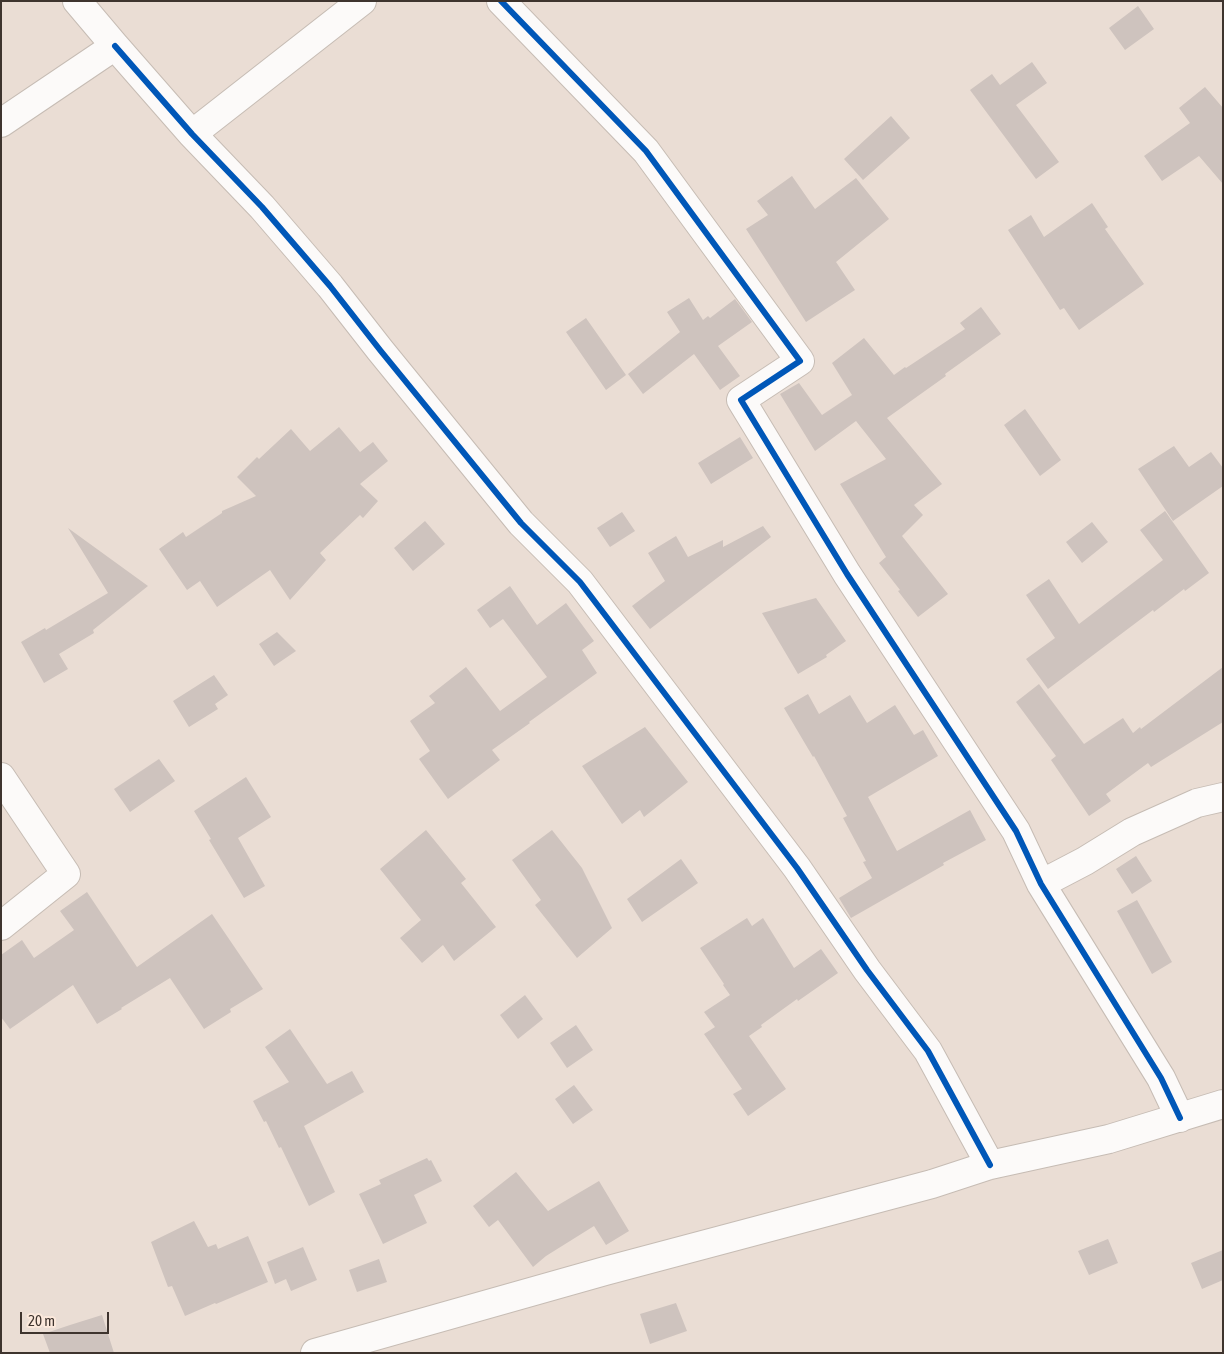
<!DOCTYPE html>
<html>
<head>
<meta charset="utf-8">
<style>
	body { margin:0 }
	#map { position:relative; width:1224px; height:1354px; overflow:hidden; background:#eaddd4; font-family:"Asap Condensed",sans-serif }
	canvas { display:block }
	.frame { position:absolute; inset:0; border:2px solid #3e342e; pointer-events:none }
	.scale { position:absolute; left:20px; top:1312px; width:89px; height:22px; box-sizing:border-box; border:2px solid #3e342e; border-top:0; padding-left:6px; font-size:15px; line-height:18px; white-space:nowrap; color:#3e342e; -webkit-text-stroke:4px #fce9dc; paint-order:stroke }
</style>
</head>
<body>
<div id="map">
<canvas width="1224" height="1354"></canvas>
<div class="frame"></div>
<div class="scale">20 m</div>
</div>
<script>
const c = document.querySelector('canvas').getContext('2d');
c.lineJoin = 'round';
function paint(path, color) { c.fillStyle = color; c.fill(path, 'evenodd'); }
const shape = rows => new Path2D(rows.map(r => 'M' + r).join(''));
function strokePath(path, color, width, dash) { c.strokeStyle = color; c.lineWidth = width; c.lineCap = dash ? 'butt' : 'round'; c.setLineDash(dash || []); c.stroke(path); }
paint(shape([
	[1138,6,1154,29,1125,50,1109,28],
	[1032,62,1047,83,1016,105,1059,162,1036,179,970,90,992,74,1000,85],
	[1205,87,1223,108,1223,184,1199,156,1162,181,1144,156,1190,123,1179,108],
	[891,116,910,138,863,180,844,159],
	[792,176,815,209,856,178,889,219,836,262,855,290,806,322,746,229,768,215,757,201],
	[1092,203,1108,227,1105,229,1144,284,1079,330,1064,308,1060,310,1008,230,1031,215,1044,237],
	[689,298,703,320,708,316,710,318,735,299,752,322,718,346,740,376,720,390,694,354,643,394,628,374,680,332,667,312],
	[981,307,1001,334,945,374,946,376,887,418,942,484,914,505,923,515,902,536,948,594,918,617,898,591,900,590,879,563,886,557,840,484,886,459,856,421,815,451,780,394,799,383,822,415,852,395,832,363,864,338,894,375,905,367,906,368,965,329,960,323],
	[586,318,626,375,606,390,566,332],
	[1025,409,1061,460,1040,476,1004,425],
	[339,427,360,452,373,442,388,461,360,484,378,501,363,518,360,515,320,553,326,560,290,600,270,570,217,607,200,581,187,590,159,549,183,532,186,537,222,513,222,511,256,496,237,477,257,457,259,459,291,429,310,451],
	[740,437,753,458,711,484,698,463],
	[1174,446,1189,467,1211,452,1223,468,1223,486,1173,521,1138,469],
	[1165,511,1209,573,1185,591,1184,589,1154,612,1153,610,1048,689,1026,659,1055,638,1026,595,1049,579,1079,624,1163,560,1140,530],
	[622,512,635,531,610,547,597,528],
	[425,521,445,544,413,571,394,548],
	[1092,522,1108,542,1082,563,1066,542],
	[763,526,771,537,650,629,632,606,665,581,648,553,676,536,688,557,723,540,723,547],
	[68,528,148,586,93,630,94,633,59,654,68,669,44,683,21,642,45,628,46,630,108,593],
	[510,586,537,625,566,603,594,641,582,650,597,673,529,722,530,723,492,750,500,760,448,799,419,759,430,751,410,721,435,703,429,696,466,667,500,711,547,677,503,619,490,628,477,610],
	[816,598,846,641,826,655,827,657,798,674,762,613],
	[277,632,296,651,274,666,259,644],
	[1223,667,1223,722,1151,767,1148,763,1106,794,1111,801,1089,816,1051,760,1056,756,1016,702,1039,684,1084,744,1123,718,1133,733,1140,727,1141,729],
	[214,675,228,695,215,704,218,709,189,727,173,701],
	[808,694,819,714,850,695,867,723,895,705,914,735,923,730,938,756,868,797,897,851,970,810,986,840,943,863,944,865,851,918,839,898,872,878,863,862,866,861,843,818,847,816,814,756,813,757,784,708],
	[645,727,688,782,644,817,640,810,622,824,582,766],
	[159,759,175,781,130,812,114,789],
	[246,777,271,817,238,838,265,886,244,898,209,840,211,839,194,811],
	[426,830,466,879,461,883,496,927,454,961,443,945,422,963,400,938,421,920,380,869],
	[552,830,582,868,612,928,577,958,535,905,541,900,512,860],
	[1136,856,1152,881,1132,894,1116,869],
	[681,859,698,883,642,922,627,899],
	[87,892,137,967,212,914,263,989,230,1009,231,1012,204,1029,170,978,121,1008,122,1009,97,1024,73,985,10,1029,1,1017,1,955,22,940,34,958,74,930,60,911],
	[1137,900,1172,962,1152,974,1117,911],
	[747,918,752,926,763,918,794,968,821,949,838,973,798,1001,797,999,761,1025,762,1027,749,1036,786,1089,748,1116,733,1094,742,1089,704,1034,715,1027,704,1012,730,995,723,985,724,984,700,948],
	[525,995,543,1019,518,1039,500,1015],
	[576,1025,593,1050,567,1068,550,1043],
	[290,1029,327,1084,352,1071,364,1092,304,1126,335,1192,309,1206,281,1147,279,1148,266,1121,264,1122,253,1101,289,1082,265,1047],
	[574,1085,593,1110,573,1124,555,1099],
	[427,1158,429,1161,431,1160,442,1181,414,1195,427,1223,383,1244,359,1194,381,1184,379,1180],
	[516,1172,548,1211,599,1181,629,1231,606,1245,594,1226,546,1256,533,1267,498,1220,489,1227,473,1206],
	[194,1221,208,1247,216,1244,218,1249,248,1236,268,1282,216,1304,215,1303,185,1316,172,1286,168,1287,151,1242],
	[1108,1239,1118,1263,1089,1275,1078,1251],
	[303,1247,317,1280,291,1291,286,1279,275,1284,267,1262],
	[1223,1250,1223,1280,1202,1289,1191,1263],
	[379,1259,387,1282,357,1292,349,1270],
	[676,1303,687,1331,650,1344,640,1314],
	[102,1315,114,1353,50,1353,43,1334,70,1325]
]), '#cec3be');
const minor = shape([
	[501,1,646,151,800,361,741,400,847,574,1016,831,1041,884,1161,1078,1180,1118],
	[115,46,192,134,262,207,330,286,380,350,521,523,580,582,797,868,867,970,928,1051,990,1165],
	[1,123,115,46,77,1],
	[192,134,362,1],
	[1,777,66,874,1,926],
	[1041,884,1085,861,1132,832,1197,803,1223,797],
	[315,1353,605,1271,932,1184,990,1165,1109,1139,1223,1104]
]);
strokePath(minor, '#c6bcb4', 30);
strokePath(minor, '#fcfaf9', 28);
strokePath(shape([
	[501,1,646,151,800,361,741,400,847,574,1016,831,1041,884,1161,1078,1180,1118],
	[115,46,192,134,262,207,330,286,380,350,521,523,580,582,797,868,867,970,928,1051,990,1165]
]), '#0057b8', 6);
</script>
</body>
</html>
